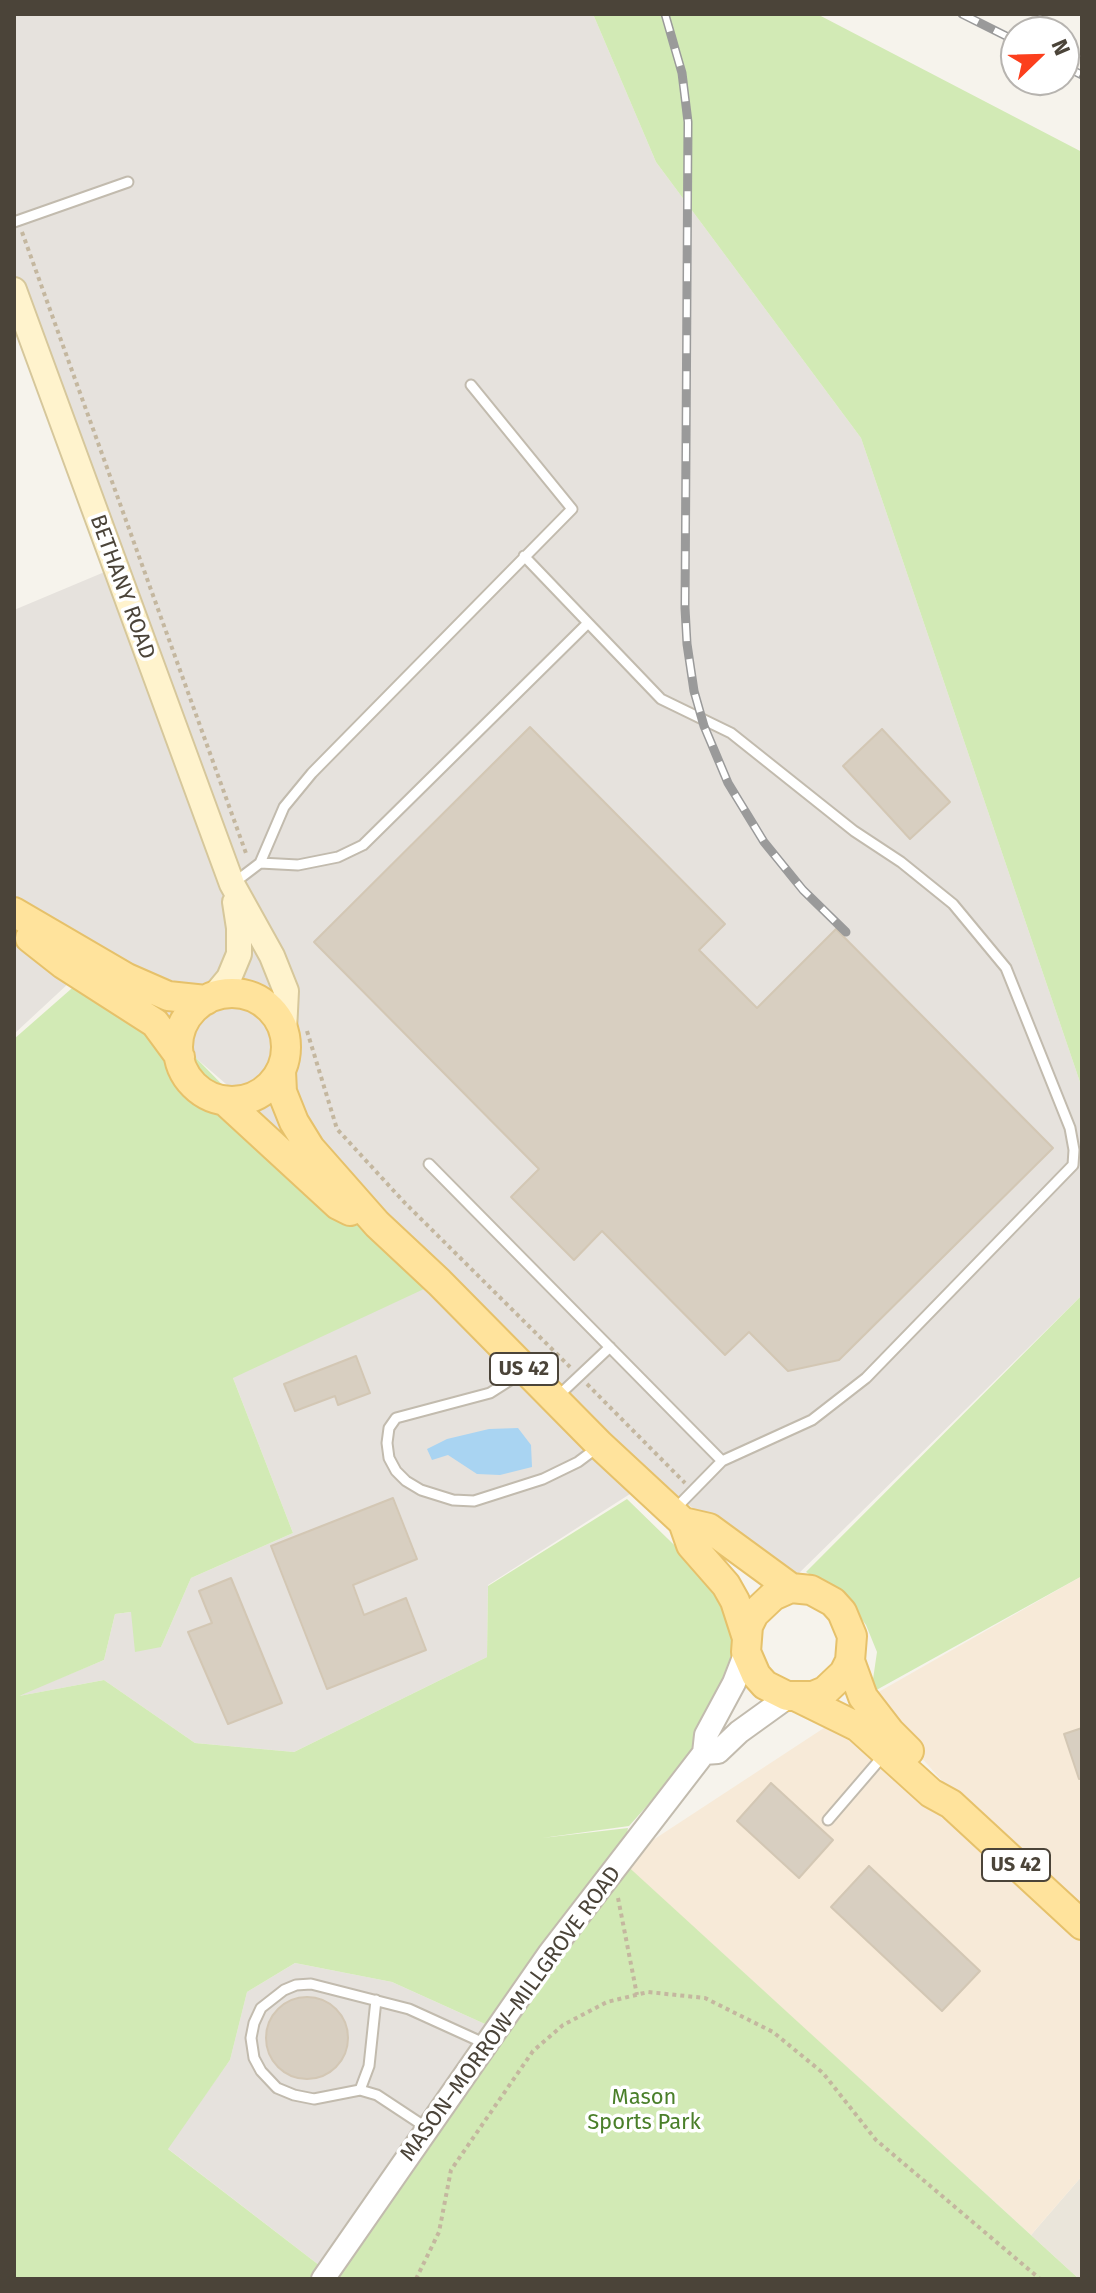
<!DOCTYPE html>
<html>
<head>
<meta charset="utf-8">
<style>
	body { margin:0 }
	#map { position:relative; width:1096px; height:2293px; overflow:hidden; background:#f6f3ec; font-family:"Fira Sans",sans-serif }
	canvas { display:block }
	.frame { position:absolute; inset:0; border:16px solid #4b4439; pointer-events:none }
	.north { position:absolute; left:1000px; top:16px; width:80px; height:80px; box-sizing:border-box; background:#fff; border:2px solid #b7b4b0; border-radius:50%; rotate:67deg; font-size:22px; font-weight:700; line-height:32px; text-align:center; color:#4b4439 }
	.north::after { content:''; display:block; margin:auto; width:28px; height:36px; background:#fc3f1d; clip-path:polygon(50% 0,100% 100%,50% 72%,0 100%) }
</style>
</head>
<body>
<div id="map">
<canvas width="1096" height="2293"></canvas>
<div class="frame"></div>
<div class="north">N</div>
</div>
<script>
const c = document.querySelector('canvas').getContext('2d');
c.lineJoin = 'round';
function paint(path, color) { c.fillStyle = color; c.fill(path, 'evenodd'); }
const shape = rows => new Path2D(rows.map(r => 'M' + r).join(''));
function strokePath(path, color, width, dash) { c.strokeStyle = color; c.lineWidth = width; c.lineCap = dash ? 'butt' : 'round'; c.setLineDash(dash || []); c.stroke(path); }
function label(font, color, halo, rows, align = 'center') {
  c.font = font + ' "Fira Sans",sans-serif'; c.lineWidth = 7; c.setLineDash([]); c.textBaseline = 'middle'; c.strokeStyle = halo; c.fillStyle = color; for (const [text, x, y, turn = 0] of rows) {
    c.save(); c.translate(x, y); c.rotate((+turn || 0) * Math.PI / 180); c.textAlign = isNaN(turn) ? turn : align; if (halo) c.strokeText(text, 0, 0); c.fillText(text, 0, 0); c.restore();
  }
}
paint(shape([
	[1082,2176,1082,2279,1079,2279,1031,2235]
]), '#eae5da');
paint(shape([
	[1082,1576,1082,2176,1031,2235,621,1861,830,1724,905,1776,941,1817,1029,1878,868,1698]
]), '#f7ead8');
paint(shape([
	[14,14,593,14,656,162,861,438,1082,1088,1082,1295,792,1580,686,1503,657,1477,604,1448,644,1485,488,1585,487,1657,294,1752,195,1743,104,1680,14,1697,104,1660,115,1614,131,1612,161,1647,191,1578,293,1533,233,1378,305,1152,197,1059,84,969,14,1034,14,610,114,568,14,290],
	[295,1963,392,1982,496,2029,328,2272,167,2148,230,2060,247,1992]
]), '#e6e2dd');
paint(shape([
	[593,14,817,14,1082,152,1082,1088,861,438,656,162],
	[87,975,189,1046,197,1059,259,1122,439,1282,233,1378,293,1533,191,1578,161,1647,135,1652,131,1612,115,1614,104,1660,19,1696,104,1680,195,1743,294,1752,487,1657,488,1586,627,1499,707,1577,727,1608,732,1640,730,1667,695,1752,629,1826,542,1838,628,1828,622,1861,1079,2279,14,2279,14,1039],
	[295,1963,392,1982,496,2029,328,2272,168,2149,230,2060,247,1992],
	[1082,1295,1082,1576,871,1693,877,1652,866,1625,848,1600,806,1572]
]), '#d2eab5');
paint(shape([
	[518,1428,531,1445,532,1467,500,1475,477,1474,448,1455,432,1460,427,1449,447,1439,489,1429]
]), '#a9d4f2');
const building = shape([
	[530,727,725,924,699,950,757,1008,836,929,1053,1148,839,1360,788,1371,749,1332,725,1355,602,1231,574,1260,511,1197,539,1169,314,942,530,727],
	[882,729,950,802,910,839,843,766,882,729],
	[356,1356,370,1393,338,1405,335,1396,295,1411,284,1384,356,1356],
	[393,1498,417,1559,353,1585,364,1615,406,1598,426,1650,327,1689,271,1546,393,1498],
	[231,1578,282,1703,228,1724,188,1632,212,1623,199,1591,231,1578],
	[1082,1728,1082,1779,1079,1779,1064,1734,1082,1728],
	[771,1783,833,1840,799,1878,737,1821,771,1783],
	[869,1866,980,1971,942,2011,831,1907,869,1866],
	'266 2038a41 41 0 1 1 82 0a41 41 0 1 1-82 0Z'
]);
paint(building, '#d8cfc1');
strokePath(building, '#d3c7b4', 2);
const service = shape([
	[14,222,128,182],
	[524,556,661,699,731,733,854,831,901,862,953,904,1006,968,1070,1128,1074,1150,1073,1165,866,1378,812,1420,722,1461],
	[260,863,298,865,338,857,363,845,588,623],
	[235,882,260,863,284,807,312,773,572,509,471,385],
	[429,1164,722,1461,675,1509],
	[523,1372,490,1393,396,1418,389,1428,387,1443,389,1458,396,1471,406,1481,421,1490,453,1500,474,1501,543,1479,578,1462,598,1447],
	[557,1397,610,1347],
	[828,1820,883,1756],
	[360,2090,369,2066,376,2000],
	[427,2128,377,2095,360,2090,314,2099,294,2095,277,2088,261,2071,254,2058,251,2038,254,2023,261,2008,284,1990,296,1985,311,1984,409,2009,486,2044]
]);
const tertiary = shape([
	[704,1753,718,1752,739,1732,789,1696],
	[323,2279,549,1954,704,1753,706,1735,734,1683,746,1652]
]);
const secondary = shape([
	[14,290,232,884,272,956,286,991,284,1031],
	[214,996,229,978,239,954,239,928,235,902]
]);
const primary = shape([
	[14,912,127,978,168,996,206,1000],
	[30,938,63,964,155,1023,180,1057],
	'178 1047a54 54 0 1 1 108 0a54 54 0 1 1-108 0Z',
	[281,1071,282,1092,294,1122,310,1148,377,1224,439,1282,600,1445,683,1522,691,1545,726,1585,735,1601,746,1635],
	[225,1101,338,1205,350,1211],
	[683,1522,709,1528,791,1588],
	[791,1588,811,1590,833,1602,842,1612,852,1636,850,1661,844,1673,825,1691,813,1696,787,1696,765,1685,756,1675,746,1652,748,1626,754,1614,773,1596,791,1588],
	[850,1661,863,1697,890,1732,909,1751],
	[797,1697,858,1727,931,1793,951,1804,1082,1925]
]);
strokePath(service, '#c2bbae', 13);
strokePath(tertiary, '#c2bbae', 26);
strokePath(secondary, '#d6c79b', 28);
strokePath(primary, '#e6c16a', 32);
strokePath(shape([
	[22,232,247,856],
	[307,1031,337,1129,404,1202,570,1367],
	[587,1384,685,1483],
	[618,1898,637,1995],
	[416,2279,439,2232,451,2170,533,2051,563,2025,607,2002,648,1992,705,1998,773,2032,823,2073,876,2140,1040,2279]
]), '#c4b79f', 4, [4, 4]);
strokePath(service, '#fff', 9);
strokePath(tertiary, '#fff', 22);
strokePath(secondary, '#fff3cd', 24);
strokePath(primary, '#ffe39c', 28);
const rail = shape([
	[665,14,682,73,688,122,685,608,687,644,694,691,704,726,728,783,764,842,803,890,846,932],
	[962,14,1016,41],
	[1064,66,1082,75]
]);
strokePath(rail, '#9a9a9a', 9);
strokePath(rail, '#fff', 6, [18]);
for (const [x, y, w] of [
	[524,1369,68],
	[1016,1865,68]
]) { const box = new Path2D(); box.roundRect(x - w / 2, y - 16, w, 32, 6); c.fillStyle = '#fff'; c.fill(box); strokePath(box, '#4b4439', 2); }
label('bold 20px', '#4b4439', null, [
	["US 42",524,1369],
	["US 42",1016,1865]
]);
label('22px', '#4b4439', '#fff', [
	["BETHANY ROAD",122,587,70],
	["MASON–MORROW–MILLGROVE ROAD",511,2014,-54]
]);
label('22px', '#4a7f2a', '#fff', [
	["Mason",644,2098],
	["Sports Park",644,2123]
]);
</script>
</body>
</html>
